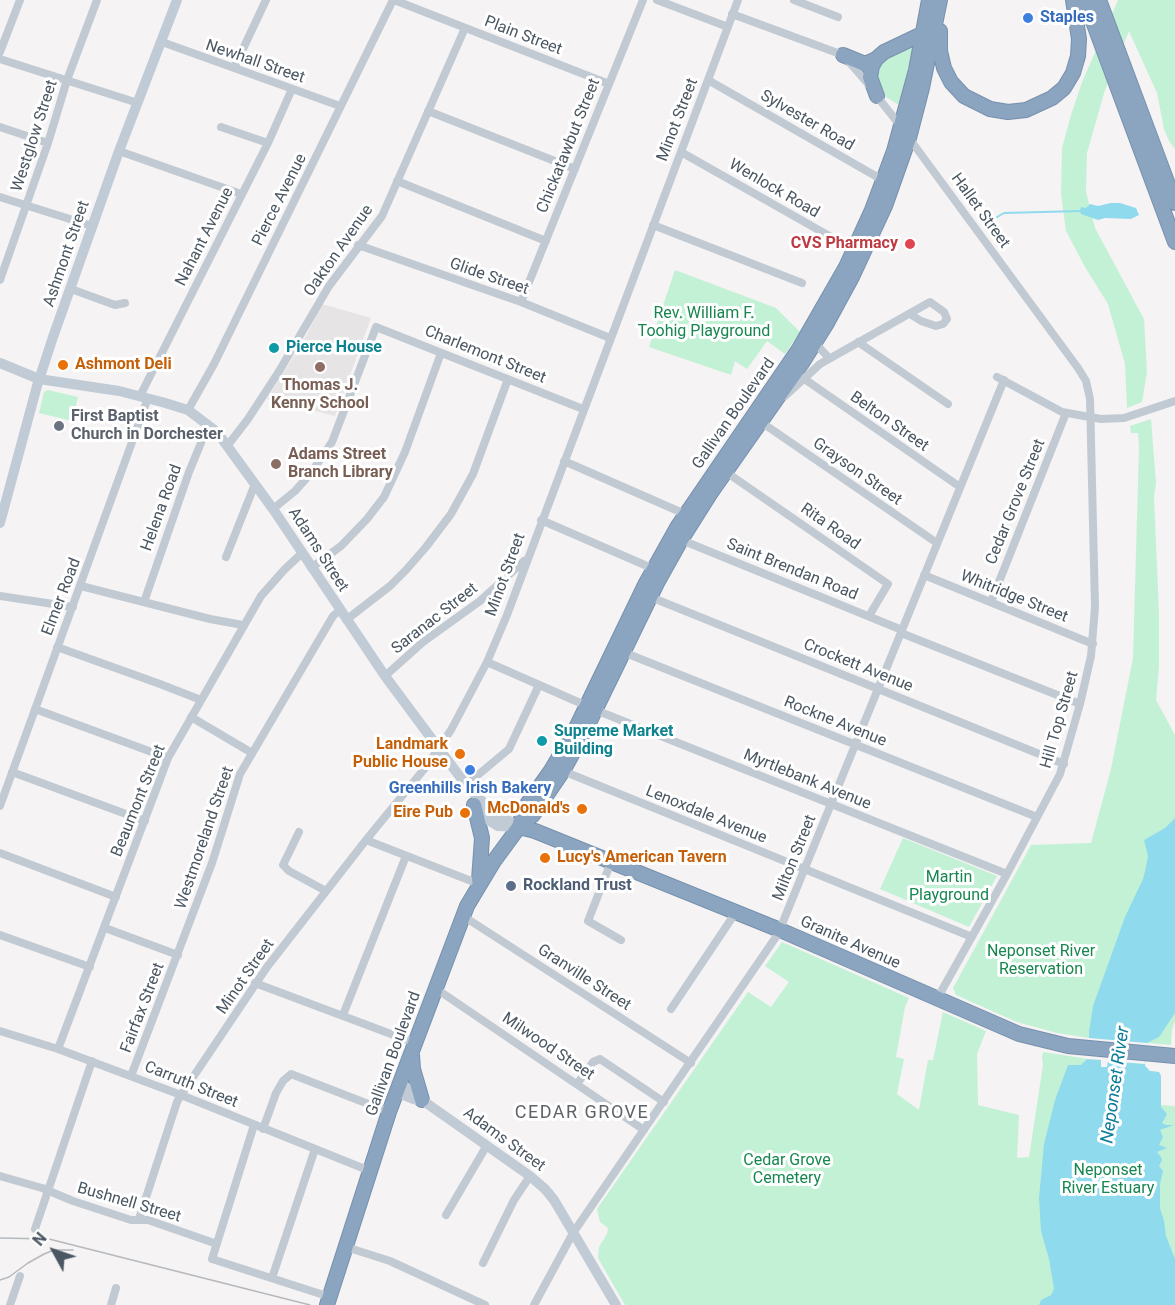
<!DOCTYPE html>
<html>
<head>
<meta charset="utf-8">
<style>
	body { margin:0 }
	#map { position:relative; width:1175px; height:1305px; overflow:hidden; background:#f5f3f3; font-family:Roboto,sans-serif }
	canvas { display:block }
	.north { position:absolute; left:24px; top:1221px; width:60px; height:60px; -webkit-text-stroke:4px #fff; paint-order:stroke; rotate:310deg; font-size:16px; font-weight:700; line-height:24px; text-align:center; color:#4a5661 }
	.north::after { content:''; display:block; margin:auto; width:21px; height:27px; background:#4a5661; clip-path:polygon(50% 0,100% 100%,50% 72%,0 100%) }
</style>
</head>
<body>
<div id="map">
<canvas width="1175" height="1305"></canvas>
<div class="north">N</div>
</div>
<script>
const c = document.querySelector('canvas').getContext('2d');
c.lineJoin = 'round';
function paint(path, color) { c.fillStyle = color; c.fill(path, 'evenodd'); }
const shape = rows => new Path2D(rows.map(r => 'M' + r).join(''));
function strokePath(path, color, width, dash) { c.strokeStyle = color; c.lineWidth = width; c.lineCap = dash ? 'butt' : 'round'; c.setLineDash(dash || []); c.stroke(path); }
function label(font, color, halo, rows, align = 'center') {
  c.font = font + ' Roboto,sans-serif'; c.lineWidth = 6; c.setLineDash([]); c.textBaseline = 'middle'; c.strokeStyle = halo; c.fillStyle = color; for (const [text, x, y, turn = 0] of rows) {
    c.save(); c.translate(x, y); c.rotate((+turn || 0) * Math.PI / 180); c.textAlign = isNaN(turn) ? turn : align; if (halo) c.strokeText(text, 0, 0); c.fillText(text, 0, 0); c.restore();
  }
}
paint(shape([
	[322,304,371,318,335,416,303,408,301,411,267,399,306,336]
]), '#e6e4e5');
paint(shape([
	[1118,0,1175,0,1175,149,1169,141,1164,129,1157,93,1129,31,1105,90,1087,153,1086,192,1095,228,1144,319,1147,372,1142,402,1127,408,1125,364,1108,304,1085,267,1066,231,1061,194,1062,148,1071,115,1082,82],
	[914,41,907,78,899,105,886,97,879,86,875,70,880,61],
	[675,270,776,308,800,332,785,354,767,341,747,369,735,361,731,375,649,347],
	[48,390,78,397,72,421,39,413,44,392],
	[1151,419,1156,483,1154,497,1159,614,1159,667,1156,700,1175,735,1175,1021,1172,1030,1171,1045,1147,1043,1145,1066,1150,1071,1159,1072,1161,1076,1161,1105,1175,1106,1175,1305,625,1305,598,1258,599,1247,607,1234,608,1228,600,1222,597,1209,748,992,771,1007,789,982,765,966,782,942,909,998,905,1007,896,1057,904,1059,897,1094,919,1110,928,1060,933,1060,943,1012,986,1031,977,1054,978,1105,1019,1115,1017,1158,1029,1157,1043,1065,1042,1057,1043,1052,1088,1059,1089,1038,1057,1033,1017,1022,956,995,953,988,1031,845,1091,843,1111,769,1133,658,1139,447,1138,433,1131,433,1130,426],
	[903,838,997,876,969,927,880,889]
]), '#c3f1d5');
paint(shape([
	[1111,203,1120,203,1136,208,1139,215,1131,219,1105,218,1098,220,1081,214,1080,211,1081,207,1086,208,1090,204,1098,206],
	[1175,818,1175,1013,1159,1037,1147,1043,1145,1066,1150,1071,1159,1072,1161,1076,1161,1107,1167,1114,1162,1123,1166,1125,1174,1125,1160,1130,1163,1137,1159,1145,1167,1148,1157,1152,1161,1157,1162,1160,1159,1166,1163,1171,1160,1184,1160,1208,1164,1221,1166,1236,1175,1259,1175,1305,1039,1305,1041,1300,1051,1295,1054,1289,1049,1259,1041,1231,1039,1198,1044,1144,1055,1100,1068,1065,1081,1065,1089,1057,1089,1032,1093,1006,1125,917,1143,879,1146,867,1148,856,1144,840,1165,828]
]), '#90daee');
paint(shape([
	[1089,1038,1147,1043,1145,1064,1108,1061,1107,1067,1101,1067,1101,1060,1086,1059]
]), '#f5f3f3');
strokePath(shape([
	[992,220,1004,213,1080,211]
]), '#90daee', 2);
const highway = shape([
	[1085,0,1175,242],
	[1099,0,1175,203],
	[940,31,940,51,944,68,951,82,964,96,990,109,1008,112,1026,110,1052,98,1064,88,1073,73,1078,56,1079,39,1073,0],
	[843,55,865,64,876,59],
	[877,96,870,77,872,66,876,59,884,52,924,33],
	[474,805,482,838,479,880],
	[519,827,523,810,550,772,575,730,645,585,678,526,799,349,846,267,872,210,894,151,916,70,929,0],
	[519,827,535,831,780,930,1019,1034,1068,1046,1175,1056],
	[412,1055,413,1069,422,1100],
	[327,1305,389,1112,467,906,494,861,519,827,533,815,563,771,585,731,658,581,681,540,710,494,802,363,827,323,852,277,885,206,909,138,922,88,940,0]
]);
strokePath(highway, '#7690ad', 16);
strokePath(shape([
	[394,0,609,84],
	[657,0,728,27],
	[794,0,838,17],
	[732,14,843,55,869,85],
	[162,42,340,106],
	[0,52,20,0],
	[0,59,138,103],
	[234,68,266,0],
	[708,80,886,182],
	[876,95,902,128],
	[428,111,575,169],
	[0,127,48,143],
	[221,127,268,143],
	[909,138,1078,368,1086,381,1090,399,1095,607,1091,656,1080,704,1060,774,1007,874,937,999],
	[119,151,241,194],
	[681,152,854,250],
	[397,181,546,241],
	[0,197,92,226],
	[653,225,802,283],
	[358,245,521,302,610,338],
	[0,280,48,143,67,80,97,0],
	[71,289,115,305,125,303],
	[521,302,643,0],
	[858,342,948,404],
	[815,343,829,358],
	[997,377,1062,412,1101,419,1124,418,1175,401],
	[803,378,960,487],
	[140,396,268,143,292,89],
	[785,396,820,364,930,302,944,312,947,319,943,324,936,326,921,321,910,314],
	[188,410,214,364,393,0],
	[761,422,937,543],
	[228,445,248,419,278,373,329,286,382,216,465,28],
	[564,461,685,514],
	[726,472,888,584,869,616],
	[273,509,295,491,311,473,332,442,376,327,583,409],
	[541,520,654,569],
	[679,539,902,630],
	[226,557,255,484],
	[311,568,341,546,367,519,384,497,405,452,441,353],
	[924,575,1093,644],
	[81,586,210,619,243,625],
	[0,596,73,607],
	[648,596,1064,764],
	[144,602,189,472,203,438,212,428],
	[991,602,1066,413],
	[346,620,390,586,406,570,426,547,451,514,473,474,508,379],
	[901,633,1080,704],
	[57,647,160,684,201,700],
	[623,652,1037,817],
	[487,662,603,713,1007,874],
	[385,676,423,642,480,601,524,561],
	[35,709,168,758],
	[191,717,252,753],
	[563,771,972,937],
	[12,772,145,821],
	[466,785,509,749,539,685],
	[0,806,148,398],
	[299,832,283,865,289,871,326,891],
	[366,840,479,884],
	[0,853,116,897],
	[611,862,588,921,621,940],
	[463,916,691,1063],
	[105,928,178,955],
	[0,935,90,967],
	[255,983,415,1043],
	[435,988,644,1130],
	[671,1009,736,912],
	[343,1015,406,856],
	[0,1031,58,1049,181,1095,370,1171],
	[58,1049,168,758,261,596,284,570,301,554],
	[131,1076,212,863,240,774,333,616,340,610],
	[577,1084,593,1062,600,1059,664,1102],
	[254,1125,212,1259,330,1297],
	[263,1129,276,1093,283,1081,291,1074,389,1112],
	[0,1176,42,1188,73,1201,131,1220,148,1220,217,1244],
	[446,1215,487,1145],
	[139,1219,177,1102,181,1095,267,967,366,840,425,768,451,730,487,662,507,615,738,0],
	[35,1229,92,1061],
	[346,1247,390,1261,485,1305],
	[483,1263,514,1200,530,1176],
	[272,1278,315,1149],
	[10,1305,20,1276],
	[111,1305,116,1288],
	[534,1305,573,1233,778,934,1004,380]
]), '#c1cad2', 8);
strokePath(shape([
	[0,363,39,379,119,391,162,402,188,410,217,432,273,509,385,676,466,785,491,810,519,827],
	[0,523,37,386,53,337,119,151,177,0],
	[476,808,482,816,498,826,519,827],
	[399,1083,416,1093,422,1100,530,1176,545,1189,554,1200,616,1305],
	[396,1092,413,1099,422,1100]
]), '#c1cbd6', 10);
strokePath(highway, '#8ba5c1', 14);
strokePath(shape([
	[0,1238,49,1239,310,1305],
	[0,1280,9,1277,28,1263,44,1254,54,1250,73,1250]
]), '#b5b8bd', 1.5);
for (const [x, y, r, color] of [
	[1028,18,6,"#3f7fe0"],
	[910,244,6,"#e0444e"],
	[274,348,6,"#0f9aa8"],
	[63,365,6,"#e8710a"],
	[320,367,6,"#8d6e63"],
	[59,426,6,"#6b7280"],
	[276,464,6,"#8d6e63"],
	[542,741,6,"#0f9aa8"],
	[460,754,6,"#e8710a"],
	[470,770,6,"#3f7fe0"],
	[582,809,6,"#e8710a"],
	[465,813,6,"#e8710a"],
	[545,858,6,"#e8710a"],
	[511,886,6,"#5c6f8a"]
]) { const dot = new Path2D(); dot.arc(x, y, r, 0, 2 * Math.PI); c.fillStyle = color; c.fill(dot); strokePath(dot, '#fff', 2); }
label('bold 16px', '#366cbe', '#fff', [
	["Staples",1040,18],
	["Greenhills Irish Bakery",470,789,"center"]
], 'left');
label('16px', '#4a5661', '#fff', [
	["Plain Street",523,36,21],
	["Newhall Street",255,62,19],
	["Minot Street",678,120,-69],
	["Sylvester Road",807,121,30],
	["Westglow Street",35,136,-72],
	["Chickatawbut Street",569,146,-68],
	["Wenlock Road",774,189,30],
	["Pierce Avenue",280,200,-63],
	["Hallet Street",980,211,54],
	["Nahant Avenue",205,237,-63],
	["Oakton Avenue",339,251,-55],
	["Ashmont Street",67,254,-71],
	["Glide Street",489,277,19],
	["Charlemont Street",485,355,22],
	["Gallivan Boulevard",734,414,-55],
	["Belton Street",889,422,35],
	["Grayson Street",857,472,35],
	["Cedar Grove Street",1016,502,-68],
	["Helena Road",162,508,-70],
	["Rita Road",830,527,35],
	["Adams Street",318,550,57],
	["Saint Brendan Road",792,570,22],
	["Minot Street",506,575,-70],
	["Elmer Road",62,597,-69],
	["Whitridge Street",1014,597,22],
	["Saranac Street",435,619,-38],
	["Crockett Avenue",858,666,22],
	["Hill Top Street",1060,720,-74],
	["Rockne Avenue",835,722,22],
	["Myrtlebank Avenue",807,780,22],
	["Beaumont Street",139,801,-68],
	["Lenoxdale Avenue",706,815,22],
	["Westmoreland Street",205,838,-71],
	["Milton Street",795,858,-68],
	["Granite Avenue",850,943,24],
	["Minot Street",246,977,-55],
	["Granville Street",584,978,33],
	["Fairfax Street",143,1008,-69],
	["Milwood Street",548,1047,34],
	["Gallivan Boulevard",394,1054,-70],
	["Carruth Street",191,1085,22],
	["Adams Street",504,1140,36],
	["Bushnell Street",129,1203,16]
]);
label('bold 16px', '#be3a42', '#fff', [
	["CVS Pharmacy",898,244]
], 'right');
label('16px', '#17864f', '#fff', [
	["Rev. William F.",704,314],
	["Toohig Playground",704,332],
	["Martin",949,878],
	["Playground",949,896],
	["Neponset River",1041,952],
	["Reservation",1041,970],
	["Cedar Grove",787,1161],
	["Cemetery",787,1179],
	["Neponset",1108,1171],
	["River Estuary",1108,1189]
]);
label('bold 16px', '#0d838f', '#fff', [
	["Pierce House",286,348],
	["Supreme Market",554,732],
	["Building",554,750]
], 'left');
label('bold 16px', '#c56008', '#fff', [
	["Ashmont Deli",75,365,"left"],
	["Landmark",448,745],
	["Public House",448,763],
	["McDonald's",570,809],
	["Eire Pub",453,813],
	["Lucy's American Tavern",557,858,"left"]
], 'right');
label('bold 16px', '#785e54', '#fff', [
	["Thomas J.",320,386],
	["Kenny School",320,404],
	["Adams Street",288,455,"left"],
	["Branch Library",288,473,"left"]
]);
label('bold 16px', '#5b616d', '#fff', [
	["First Baptist",71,417],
	["Church in Dorchester",71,435]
], 'left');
label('bold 16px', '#4e5e75', '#fff', [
	["Rockland Trust",523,886]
], 'left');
label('italic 18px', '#0c7c9b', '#fff', [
	["Neponset River",1116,1085,-82]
]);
c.letterSpacing = '1.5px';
label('18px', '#5f6368', '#fff', [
	["CEDAR GROVE",582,1113]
]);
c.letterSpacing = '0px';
</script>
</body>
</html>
